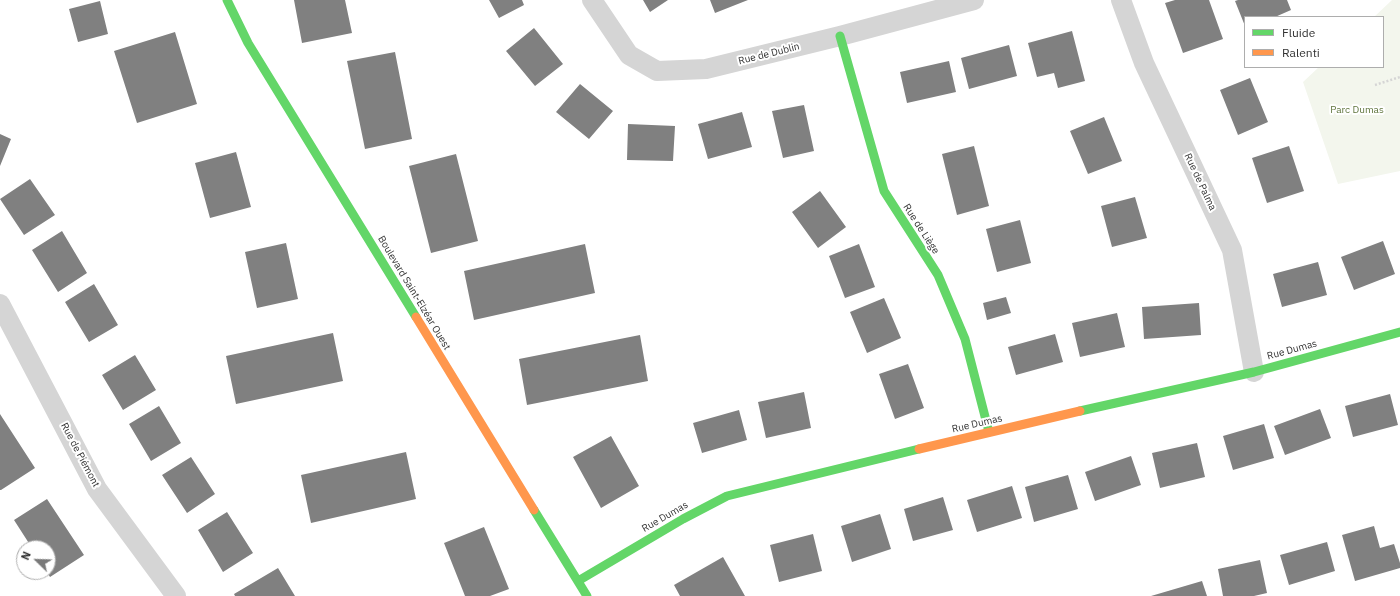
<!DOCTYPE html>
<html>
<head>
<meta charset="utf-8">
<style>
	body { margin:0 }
	#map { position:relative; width:1400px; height:596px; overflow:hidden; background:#fff; font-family:"IBM Plex Sans",sans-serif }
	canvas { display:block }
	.legend { position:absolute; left:1244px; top:16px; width:140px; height:52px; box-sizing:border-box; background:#fff; border:1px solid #adadad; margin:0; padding:5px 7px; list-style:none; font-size:12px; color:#313131 }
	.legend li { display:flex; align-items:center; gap:8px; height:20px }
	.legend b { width:20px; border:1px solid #adadad }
	.north { position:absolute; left:16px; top:540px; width:40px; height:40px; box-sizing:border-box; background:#fff; border:1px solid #adadad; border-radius:50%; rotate:293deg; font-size:11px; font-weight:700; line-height:16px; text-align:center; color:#313131 }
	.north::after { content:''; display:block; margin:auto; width:14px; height:18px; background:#797979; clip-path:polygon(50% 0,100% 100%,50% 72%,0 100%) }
</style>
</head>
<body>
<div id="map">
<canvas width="1400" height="596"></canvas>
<ul class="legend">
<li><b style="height:5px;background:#63d668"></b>Fluide</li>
<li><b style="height:5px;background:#ff974d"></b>Ralenti</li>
</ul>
<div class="north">N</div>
</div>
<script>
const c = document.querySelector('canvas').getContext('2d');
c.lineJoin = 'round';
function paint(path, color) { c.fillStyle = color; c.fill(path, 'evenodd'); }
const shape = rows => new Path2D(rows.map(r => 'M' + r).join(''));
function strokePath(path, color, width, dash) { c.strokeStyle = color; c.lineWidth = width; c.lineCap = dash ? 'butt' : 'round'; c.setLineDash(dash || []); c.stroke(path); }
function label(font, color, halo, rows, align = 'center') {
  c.font = font + ' "IBM Plex Sans",sans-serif'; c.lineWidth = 4; c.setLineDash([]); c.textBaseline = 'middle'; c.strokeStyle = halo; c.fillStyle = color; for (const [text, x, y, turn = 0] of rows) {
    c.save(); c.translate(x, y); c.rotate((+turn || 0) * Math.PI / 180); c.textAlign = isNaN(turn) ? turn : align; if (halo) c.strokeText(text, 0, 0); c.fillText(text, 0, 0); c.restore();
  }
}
paint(shape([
	[1392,0,1400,0,1400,171,1338,184,1303,82,1319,67,1383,67,1383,17,1374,17]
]), '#f3f6ed');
paint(shape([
	[294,0,345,0,352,33,302,43],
	[489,0,522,0,524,5,499,18],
	[643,0,668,0,650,12],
	[710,0,748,0,715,13],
	[1175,0,1209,0,1223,39,1183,53,1165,3],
	[1238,0,1287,0,1291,10,1275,17,1245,17,1245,26,1235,1],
	[100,1,108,34,78,42,69,9],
	[534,28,563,64,535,86,506,51],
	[1072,31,1085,81,1058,88,1054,73,1037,77,1028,43],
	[175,32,197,104,137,123,114,51],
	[1009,45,1017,76,969,89,961,58],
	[395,52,412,139,365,149,347,61],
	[949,61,956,92,907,103,900,72],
	[1250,78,1268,122,1238,135,1220,90],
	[580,84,613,111,589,139,556,112],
	[804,105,814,151,783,158,772,111],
	[742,112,752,147,708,159,698,124],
	[1104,117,1122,161,1088,174,1070,131],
	[628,124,675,126,673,161,627,160],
	[0,134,11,139,0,166],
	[974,146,989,206,957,215,942,154],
	[1289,146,1304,191,1267,203,1252,158],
	[236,152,251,207,210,218,195,163],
	[456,154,478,241,431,253,409,166],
	[30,179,55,215,24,235,0,199],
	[820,191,846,227,818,248,792,212],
	[1135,197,1147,238,1112,247,1101,206],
	[1020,220,1031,263,997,272,986,229],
	[62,231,87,273,58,292,32,250],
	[1383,241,1395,274,1354,290,1341,257],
	[286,243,298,299,257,308,245,252],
	[585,244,595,293,474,320,464,271],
	[859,244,875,287,845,298,829,256],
	[1318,262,1327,295,1282,307,1273,274],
	[94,284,118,325,89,342,65,302],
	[1006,297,1011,313,987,320,983,303],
	[884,298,901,338,867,353,850,312],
	[1199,303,1201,335,1144,339,1142,307],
	[1117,313,1125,347,1080,357,1072,323],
	[333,333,343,381,236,404,226,356],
	[1055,334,1063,362,1016,375,1008,347],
	[640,335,648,381,527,405,519,359],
	[135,355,156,390,123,410,102,375],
	[908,364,924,408,895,419,879,374],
	[804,392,811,428,766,438,758,402],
	[1390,394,1398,425,1353,437,1345,406],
	[159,406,181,443,151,461,129,424],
	[1320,409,1331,438,1285,455,1274,426],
	[739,410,747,440,702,453,693,423],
	[0,414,35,468,1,490,0,490],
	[1264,424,1274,458,1233,470,1223,436],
	[611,436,639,486,601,508,573,457],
	[1197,443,1205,477,1160,488,1152,453],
	[406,452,416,499,311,523,301,475],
	[1131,456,1141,485,1095,501,1085,472],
	[191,457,215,494,187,513,162,475],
	[1068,475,1078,509,1034,522,1025,487],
	[1012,486,1022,518,977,532,967,500],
	[943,497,953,530,913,541,904,509],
	[47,499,84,555,50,577,47,572,48,548,32,548,14,520],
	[227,512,253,553,223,572,198,530],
	[880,514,891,549,852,562,841,526],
	[1374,526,1380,548,1394,544,1400,563,1400,568,1355,581,1342,535],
	[484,527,509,589,490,596,465,596,444,543],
	[813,534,822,571,779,582,770,545],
	[1327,542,1335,571,1289,585,1280,555],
	[723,557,745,596,680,596,674,585],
	[1260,560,1267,593,1254,596,1223,596,1218,569],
	[278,568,295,596,235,596,234,594],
	[1202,581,1207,596,1151,596]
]), '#808080');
strokePath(shape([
	[1375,85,1400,77]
]), '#d5d5d5', 2.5, [2, 2]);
strokePath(shape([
	[592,0,629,55,657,71,706,69,840,36,974,0],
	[1121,0,1144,63,1232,250,1254,372],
	[0,304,97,489,176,596]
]), '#d5d5d5', 20);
strokePath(shape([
	[227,0,248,43,416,317],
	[840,36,884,191,938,275,965,339,989,432],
	[1080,411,1254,372,1400,332],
	[534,510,587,596],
	[578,581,683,519,727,496,919,449]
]), '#63d668', 9);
strokePath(shape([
	[416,317,534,510],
	[919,449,1080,411]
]), '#ff974d', 9);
label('10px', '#313131', '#fff', [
	["Rue de Dublin",769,54,-14],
	["Rue de Palma",1200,182,65],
	["Rue de Liège",921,229,57],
	["Boulevard Saint-Elzéar Ouest",414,293,59],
	["Rue Dumas",1292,350,-15],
	["Rue Dumas",977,424,-13],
	["Rue de Piémont",80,455,62],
	["Rue Dumas",665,517,-30]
]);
label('10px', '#5c7239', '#fff', [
	["Parc Dumas",1357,110]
]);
</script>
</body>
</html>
